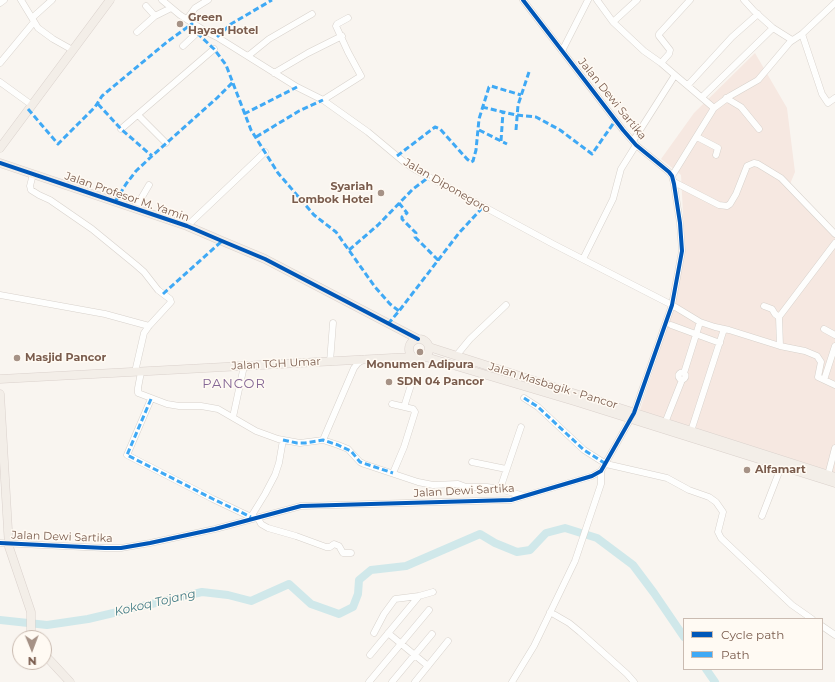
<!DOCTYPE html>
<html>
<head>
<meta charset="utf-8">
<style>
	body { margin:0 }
	#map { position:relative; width:835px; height:682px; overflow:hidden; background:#f9f5f0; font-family:Montserrat,sans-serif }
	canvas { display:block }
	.legend { position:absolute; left:683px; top:618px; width:140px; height:52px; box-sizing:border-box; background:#fffaf3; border:1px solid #cabbb1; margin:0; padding:5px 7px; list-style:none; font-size:12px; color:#7a5c4d }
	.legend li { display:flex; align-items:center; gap:8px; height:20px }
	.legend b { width:20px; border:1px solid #cabbb1 }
	.north { position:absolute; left:12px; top:630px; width:40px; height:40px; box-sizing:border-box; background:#fffaf3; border:1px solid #cabbb1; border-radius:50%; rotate:179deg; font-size:11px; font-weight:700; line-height:16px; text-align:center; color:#7a5c4d }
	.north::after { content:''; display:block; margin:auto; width:14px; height:18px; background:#a69286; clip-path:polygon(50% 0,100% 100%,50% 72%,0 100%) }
</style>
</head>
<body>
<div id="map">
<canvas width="835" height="682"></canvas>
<ul class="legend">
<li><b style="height:5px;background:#0057b8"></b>Cycle path</li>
<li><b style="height:5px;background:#3fa9f5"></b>Path</li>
</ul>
<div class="north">N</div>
</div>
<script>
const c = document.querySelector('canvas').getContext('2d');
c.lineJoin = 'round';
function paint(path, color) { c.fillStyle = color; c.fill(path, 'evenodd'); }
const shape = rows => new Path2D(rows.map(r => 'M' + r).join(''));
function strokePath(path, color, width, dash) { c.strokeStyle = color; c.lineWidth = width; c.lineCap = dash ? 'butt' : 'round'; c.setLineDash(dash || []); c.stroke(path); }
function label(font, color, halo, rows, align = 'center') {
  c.font = font + ' Montserrat,sans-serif'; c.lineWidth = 3; c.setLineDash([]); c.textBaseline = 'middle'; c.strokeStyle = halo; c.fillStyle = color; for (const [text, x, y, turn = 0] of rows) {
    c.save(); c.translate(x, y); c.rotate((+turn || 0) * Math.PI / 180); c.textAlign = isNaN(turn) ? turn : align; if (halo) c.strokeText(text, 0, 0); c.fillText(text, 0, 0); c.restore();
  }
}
paint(shape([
	[755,53,787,108,795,172,790,184,835,236,835,476,639,413,668,325,685,253,681,175,661,159,694,113]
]), '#f6e8e1');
strokePath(shape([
	[0,620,47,625,88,619,202,592,228,595,251,601,289,584,311,604,339,614,353,607,358,594,359,580,371,570,406,566,480,534,495,543,517,552,530,550,546,533,565,528,597,538,633,565,654,593,684,637],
	[706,669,715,682]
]), '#d0e8ea', 8);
const minor = shape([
	[21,0,38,28,53,39,69,48],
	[162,0,180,15,205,31,217,37,297,87,323,100,368,132,404,162,416,170,553,244,672,305,700,322,684,373],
	[597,0,613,22,637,0],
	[744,0,754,11,773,28,792,40],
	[0,3,4,0],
	[146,6,155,16],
	[32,18,52,0],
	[187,19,195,8,208,0],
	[613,22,644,51,661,63],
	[137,32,155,16,171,8],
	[802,34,822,94,828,103,835,98],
	[183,46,199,31,205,31],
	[562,51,588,0],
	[248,56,269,39,312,14],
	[0,63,34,22],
	[274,73,308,53,342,36],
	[0,82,29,103],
	[688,85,732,37,758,14],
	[702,97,773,28],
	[726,98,741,107,759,129],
	[323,100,361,76,348,52,336,26,337,24,348,18],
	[714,108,730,96,758,80,790,42,802,34,835,3],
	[138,115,166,143],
	[121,129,214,49],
	[697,137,718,148,716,155],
	[633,141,675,75,661,63,669,54,670,50,659,36,659,34,690,0],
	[33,174,30,186,31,190,39,195,50,200,92,229,136,265,144,272,158,290,170,299,171,302,149,326,144,333,135,372],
	[672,176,714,108,675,75],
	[674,182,719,205,727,206,730,204,736,194,747,166,754,163,758,164,781,178,835,234],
	[135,209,149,185],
	[187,226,265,152],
	[583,259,613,199,621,169,636,145],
	[0,295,105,314,149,326],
	[764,306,772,309,775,314,779,317,835,243],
	[779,317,780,346],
	[700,322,715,327,729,330,780,346,805,351,817,356,821,362,818,377,835,385],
	[671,325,720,343],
	[824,329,835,335],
	[456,356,470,339,506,305],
	[330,362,333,323],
	[141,372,138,388,138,393,167,404,179,406,201,406,218,409,256,431,278,439,300,443,323,440,338,445,348,449,360,462,364,464,418,482,433,485,458,484,466,487,487,487,500,489,524,496],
	'678.5 376a3.5 3.5 0 1 1 7 0a3.5 3.5 0 1 1-7 0Z',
	[824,380,835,346],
	[524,398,538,407,584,450,606,464,667,478,689,490,709,497,716,502,723,512,718,532,721,538,792,605,812,619],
	[151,399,127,455,213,499,251,517],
	[392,404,413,409,415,412,404,447,393,473],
	[404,407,411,385],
	[233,417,244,366],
	[665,423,682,380],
	[691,431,724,329],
	[323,440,354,368,358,363,364,359],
	[472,462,506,469],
	[828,475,835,448],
	[500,489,521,427],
	[762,516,781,467],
	[258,518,261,524,268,528,296,536,326,547,330,547,334,544,339,546,343,553,351,553],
	[249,520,265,494,275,475,279,463,283,440],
	[0,543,105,548,121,548,150,543,215,529,301,506,511,500,592,476,601,471,634,413,672,305,682,251,680,223,674,184,672,176,669,172,636,145,623,130,523,0],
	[550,612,569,623,580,632,627,674,634,682],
	[822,626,835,635],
	[374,633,384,614,395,599,419,596,433,592],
	[388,633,428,666],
	[370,655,419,596],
	[369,682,429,610],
	[392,682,432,634],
	[415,682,448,641],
	[512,682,534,646,575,561,601,484,601,471]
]);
const major = shape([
	[0,148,110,0],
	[0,163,187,226,222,241,265,259,418,339],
	'409 349a10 10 0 1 1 20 0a10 10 0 1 1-20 0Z',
	[429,347,835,477],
	[426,357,574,401,835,483],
	[0,379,411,357],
	[0,394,9,547,31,612,31,638],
	[44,654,70,682]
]);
strokePath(minor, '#d7d1cb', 7);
strokePath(major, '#dad1cc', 9);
strokePath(minor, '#fefefd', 6);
strokePath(major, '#f3eee8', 8);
strokePath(shape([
	[197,33,214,49,226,65,251,130,278,173,314,215,336,232,375,287,390,304,399,311],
	[217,37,231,24,272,0],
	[98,104,121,129,152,156],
	[482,107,516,115,536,117,560,130,592,154,615,121],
	[28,109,58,144,95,107,102,96,167,42,193,23],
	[244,114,297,87],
	[479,130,507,144],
	[516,130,518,105,529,72],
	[256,137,299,111,323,100],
	[501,141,503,112],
	[397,156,435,127,440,129,467,159,471,162,473,161,476,150,479,119,489,87,491,86,521,95],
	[115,202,126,184,136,171,152,156,217,98,233,82],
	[399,203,407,213,402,217,402,219,416,233,415,237,438,260],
	[349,250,378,225,413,189,429,177],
	[163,294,222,241],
	[388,324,399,311,459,233,483,207],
	[524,398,538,407,584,450,606,464],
	[151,399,127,455,213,499,251,517],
	[283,440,297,443,305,443,323,440,338,445,351,451,360,462,393,473]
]), '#3fa9f5', 3, [6, 3]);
strokePath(shape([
	[0,163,187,226,222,241,265,259,418,339],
	[0,543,105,548,121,548,150,543,215,529,301,506,511,500,592,476,601,471,634,413,672,305,682,251,680,223,674,184,672,176,669,172,636,145,623,130,523,0]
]), '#0057b8', 4);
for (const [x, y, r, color] of [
	[180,24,4,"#a69286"],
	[381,193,4,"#a69286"],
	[420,352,4,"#a69286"],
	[17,358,4,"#a69286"],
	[389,382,4,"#a69286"],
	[747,470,4,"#a69286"]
]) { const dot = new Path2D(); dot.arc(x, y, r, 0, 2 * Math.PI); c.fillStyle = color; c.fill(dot); strokePath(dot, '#fffaf3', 1.5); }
label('bold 11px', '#7a5c4d', '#fffaf3', [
	["Green",188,18],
	["Hayaq Hotel",188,31],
	["Syariah",373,187,"right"],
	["Lombok Hotel",373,200,"right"],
	["Masjid Pancor",25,358],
	["Monumen Adipura",420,365,"center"],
	["SDN 04 Pancor",397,382],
	["Alfamart",755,470]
], 'left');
label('11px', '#7a5c4d', '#fffaf3', [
	["Jalan Dewi Sartika",612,99,51],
	["Jalan Diponegoro",447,186,30],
	["Jalan Profesor M. Yamin",127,197,19],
	["Jalan TGH Umar",276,364,-3],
	["Jalan Masbagik - Pancor",553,386,17],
	["Jalan Dewi Sartika",464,491,-3],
	["Jalan Dewi Sartika",62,537,2]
]);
label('italic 12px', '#437c86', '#fffaf3', [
	["Kokoq Tojang",155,603,-13]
]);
c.letterSpacing = '1px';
label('13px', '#846695', '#fffaf3', [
	["PANCOR",234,384]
]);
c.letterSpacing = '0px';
</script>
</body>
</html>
